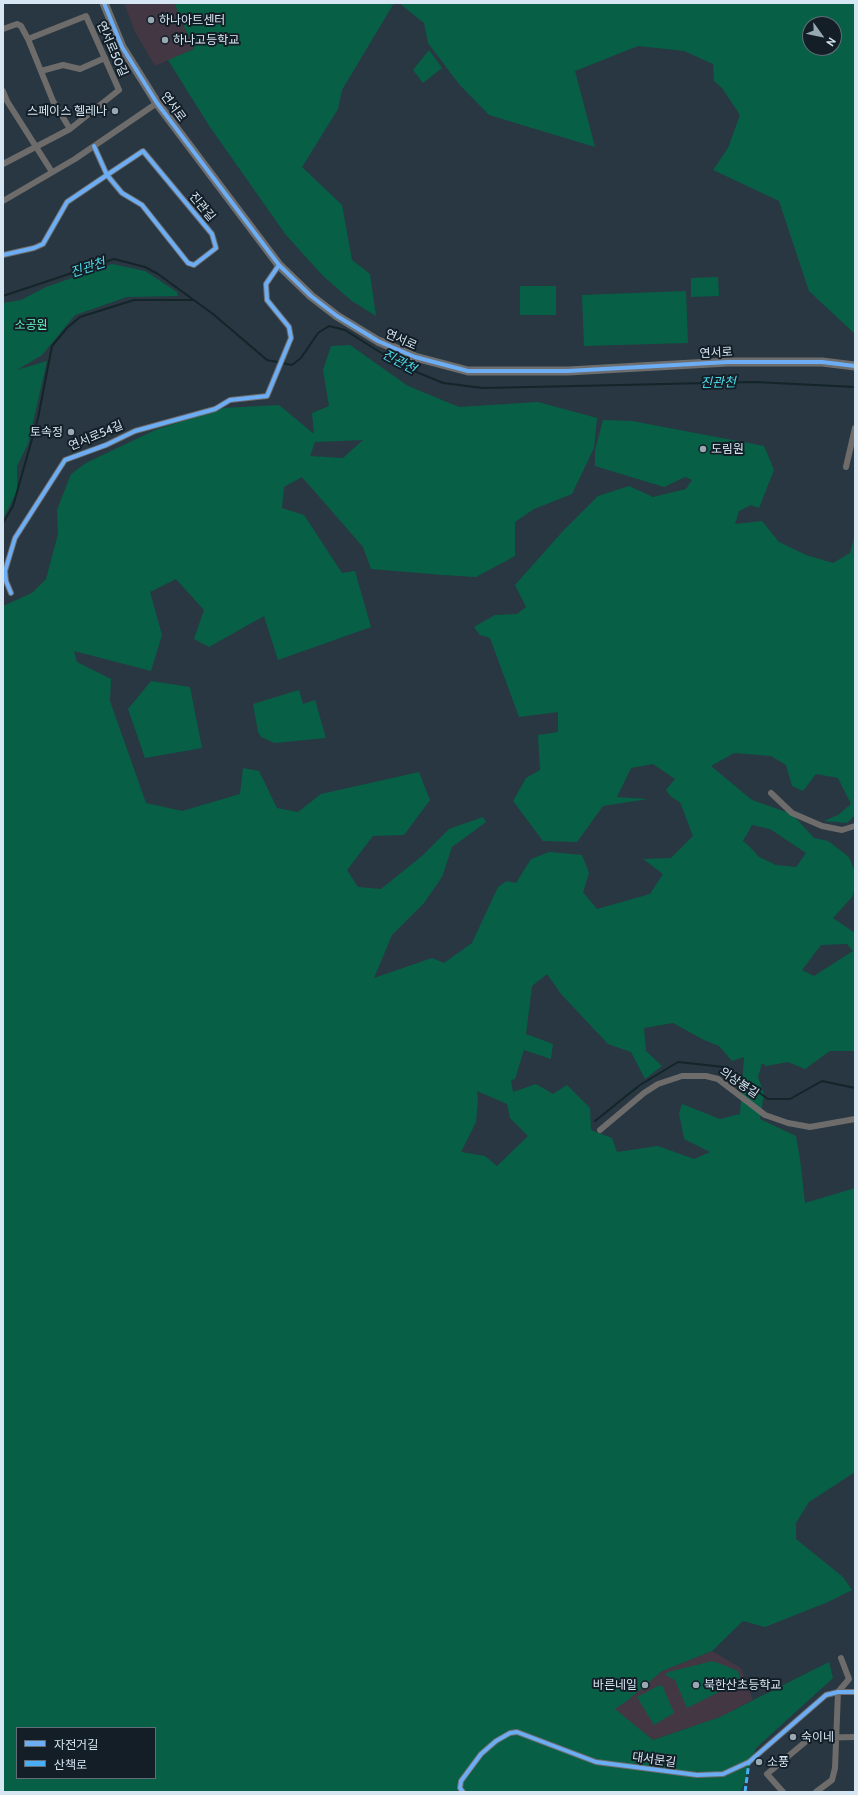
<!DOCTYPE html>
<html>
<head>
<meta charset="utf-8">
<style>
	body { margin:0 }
	#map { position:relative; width:858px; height:1795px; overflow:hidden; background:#283742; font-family:Cabin,"Noto Sans KR",sans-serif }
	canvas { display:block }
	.frame { position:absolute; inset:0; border:4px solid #d6e6f2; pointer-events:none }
	.legend { position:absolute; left:16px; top:1727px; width:140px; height:52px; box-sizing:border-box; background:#131e27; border:1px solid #616e78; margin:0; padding:5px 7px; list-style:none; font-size:12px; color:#d6e6f2 }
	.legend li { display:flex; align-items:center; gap:8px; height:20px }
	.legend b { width:20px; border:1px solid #616e78 }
	.north { position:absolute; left:802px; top:16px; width:40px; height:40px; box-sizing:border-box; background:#131e27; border:1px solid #616e78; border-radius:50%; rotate:123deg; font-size:11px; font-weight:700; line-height:16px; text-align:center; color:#d6e6f2 }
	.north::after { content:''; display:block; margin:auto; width:14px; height:18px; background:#99a9b4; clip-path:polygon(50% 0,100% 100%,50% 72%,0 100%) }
</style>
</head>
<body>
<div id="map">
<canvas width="858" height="1795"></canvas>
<div class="frame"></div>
<ul class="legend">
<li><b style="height:5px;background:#6dadf4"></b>자전거길</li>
<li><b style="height:5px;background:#49aef6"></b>산책로</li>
</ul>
<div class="north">N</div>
</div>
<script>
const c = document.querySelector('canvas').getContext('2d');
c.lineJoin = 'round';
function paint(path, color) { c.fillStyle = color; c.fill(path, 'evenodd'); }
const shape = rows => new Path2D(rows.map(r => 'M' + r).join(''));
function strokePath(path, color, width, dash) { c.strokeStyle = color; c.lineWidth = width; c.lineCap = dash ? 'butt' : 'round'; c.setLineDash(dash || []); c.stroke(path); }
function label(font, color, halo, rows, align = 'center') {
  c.font = font + ' Cabin,"Noto Sans KR",sans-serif'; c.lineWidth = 4; c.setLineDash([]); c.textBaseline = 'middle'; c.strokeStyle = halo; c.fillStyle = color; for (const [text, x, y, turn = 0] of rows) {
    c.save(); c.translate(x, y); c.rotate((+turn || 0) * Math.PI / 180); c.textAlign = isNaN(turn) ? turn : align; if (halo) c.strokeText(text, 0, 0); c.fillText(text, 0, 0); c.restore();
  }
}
paint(shape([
	[124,3,174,3,194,49,155,66,135,32],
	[712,1651,741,1668,753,1700,720,1717,653,1740,614,1709,628,1700,662,1671]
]), '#433743');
paint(shape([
	[174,3,394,3,342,90,338,109,302,167,342,205,352,260,370,274,376,316,352,301,323,276,286,235,210,127,168,60,194,49],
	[399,3,855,3,855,334,809,291,779,201,713,170,728,148,740,115,722,88,714,81,713,64,684,51,638,46,575,71,595,147,489,115,459,84,428,43,424,23],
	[810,24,834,24,834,48,810,48],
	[429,50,442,68,423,83,413,70],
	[112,264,145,271,177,292,178,296,127,297,75,315,42,355,17,370,47,361,28,444,17,466,17,491,3,519,3,303,21,300,46,287],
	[718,277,719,296,691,297,691,278],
	[520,286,556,286,556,315,520,315],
	[686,291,688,343,584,346,582,295],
	[350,345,408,386,459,407,538,402,597,418,594,448,572,494,534,509,515,522,515,556,476,577,443,575,371,569,363,547,302,477,284,487,282,508,304,515,342,573,355,571,371,627,278,660,264,616,209,647,194,639,204,610,176,579,150,592,162,635,151,671,74,651,77,662,111,679,110,701,146,803,182,811,240,794,243,768,259,771,277,808,298,812,321,794,419,772,430,800,404,835,373,836,347,870,358,887,381,889,422,856,449,829,483,817,486,822,452,847,442,877,424,903,392,935,374,978,432,958,444,963,472,943,498,887,507,881,516,883,531,859,549,852,582,855,589,873,583,892,597,909,650,894,663,874,643,859,671,858,693,836,680,802,671,797,666,790,675,779,653,764,631,768,617,797,648,799,603,806,577,842,543,841,513,801,526,778,540,770,538,735,558,732,558,712,519,717,490,638,480,635,474,627,495,615,517,614,526,607,515,585,563,531,598,496,629,486,653,497,686,489,692,480,685,477,664,487,595,466,595,450,603,420,632,421,764,446,774,470,759,508,751,505,739,511,735,524,762,521,779,542,806,555,833,563,850,553,855,534,855,815,847,823,824,821,838,815,851,804,838,778,816,774,803,791,792,786,786,765,771,756,734,753,711,766,752,800,792,814,814,838,828,841,849,857,855,872,855,887,852,897,833,918,855,933,855,1051,830,1051,805,1069,788,1062,766,1066,762,1063,758,1077,764,1094,760,1119,796,1136,800,1159,805,1203,855,1188,855,1472,809,1502,796,1523,796,1539,843,1577,852,1590,828,1602,765,1627,743,1621,712,1651,662,1671,628,1700,615,1709,653,1740,720,1717,829,1662,833,1678,756,1748,741,1792,3,1792,3,606,32,593,46,579,58,534,57,510,71,474,86,463,155,430,223,408,279,405,314,434,312,413,329,406,323,370,331,346],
	[363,440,343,458,310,456,315,442],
	[752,825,770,829,806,853,796,867,776,865,759,857,750,847,743,841],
	[847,944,853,951,814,976,802,970,821,945],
	[547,974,561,994,608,1044,631,1052,645,1079,662,1066,646,1051,644,1028,673,1023,704,1040,719,1046,732,1061,744,1057,740,1114,720,1119,682,1104,679,1113,684,1139,710,1152,694,1159,658,1146,617,1152,612,1138,591,1130,590,1108,567,1085,553,1094,536,1084,513,1092,511,1080,515,1079,524,1050,551,1059,553,1044,526,1034,532,986],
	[477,1091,507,1104,510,1118,528,1136,497,1166,485,1156,461,1152,476,1122,478,1099],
	[17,1728,155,1728,155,1778,17,1778],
	[151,681,190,687,202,748,145,758,128,709],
	[299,690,303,704,315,700,326,738,274,743,261,737,258,732,253,704],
	[713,1661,738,1671,741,1681,687,1708,675,1680,665,1675,668,1672],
	[660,1685,663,1687,674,1713,654,1725,637,1697]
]), '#076046');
strokePath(shape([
	[3,296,114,259,145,267,158,274,213,314,267,360,292,365,301,358,318,333,329,326,345,330,402,366,443,383,483,388,755,382,855,387],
	[3,523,13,506,38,418,52,346,67,328,80,317,134,300,193,300],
	[595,1121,640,1085,678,1062,724,1067,768,1099,790,1099,822,1081,855,1088]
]), '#132528', 2);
strokePath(shape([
	[3,29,17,24,21,26,28,39,53,101,70,129],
	[41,71,63,65,80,69,105,58],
	[3,91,7,101,52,172],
	[3,164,70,129,119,90,86,16,28,39],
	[3,201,75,159,157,103],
	[3,255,34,248,43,244,67,202,107,175,143,151,212,234,216,248,194,265,188,263,142,205,122,193,107,175,94,146],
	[846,467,855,428],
	[11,593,6,581,5,571,15,538,65,460,106,445,135,431,215,409,230,400,267,396,291,338,289,327,267,300,266,284,279,265],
	[771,793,792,813,822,826,842,830,855,826],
	[600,1130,644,1093,658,1084,682,1076,706,1076,718,1079,765,1115,788,1123,810,1127,855,1119],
	[463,1792,460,1788,461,1781,481,1754,496,1741,510,1733,517,1732,596,1762,697,1775,723,1774,749,1762,826,1695,838,1692,855,1692],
	[783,1792,767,1774,810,1738,855,1737],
	[816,1792,832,1780,835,1768,838,1692,849,1679,841,1658]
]), '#6e6c6b', 6);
strokePath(shape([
	[104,3,122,47,157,103,279,265,311,296,337,316,378,341,415,357,468,371,568,371,728,362,822,362,855,366]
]), '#6e6e6f', 9);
strokePath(shape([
	[745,1792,749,1762]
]), '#49aef6', 3, [6, 3]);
strokePath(shape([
	[104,3,122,47,157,103,279,265,311,296,337,316,378,341,415,357,468,371,568,371,728,362,822,362,855,366],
	[3,255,34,248,43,244,67,202,107,175,143,151,212,234,216,248,194,265,188,263,142,205,122,193,107,175,94,146],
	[11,593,6,581,5,571,15,538,65,460,106,445,135,431,215,409,230,400,267,396,291,338,289,327,267,300,266,284,279,265],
	[463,1792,460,1788,461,1781,481,1754,496,1741,510,1733,517,1732,596,1762,697,1775,723,1774,749,1762,826,1695,838,1692,855,1692]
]), '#6dadf4', 4);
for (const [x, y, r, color] of [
	[151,20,4,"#99a9b4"],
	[165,40,4,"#99a9b4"],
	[115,111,4,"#99a9b4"],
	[71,432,4,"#99a9b4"],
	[703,449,4,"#99a9b4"],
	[645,1685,4,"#99a9b4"],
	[696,1685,4,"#99a9b4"],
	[793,1737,4,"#99a9b4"],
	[759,1762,4,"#99a9b4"]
]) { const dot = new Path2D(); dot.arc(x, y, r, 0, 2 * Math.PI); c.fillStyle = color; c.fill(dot); strokePath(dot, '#131e27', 1.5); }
label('12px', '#d6e6f2', '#131e27', [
	["하나아트센터",159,20],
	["하나고등학교",173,40],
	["스페이스 헬레나",107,111,"right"],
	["토속정",63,432,"right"],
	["도림원",711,449],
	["바른네일",637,1685,"right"],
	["북한산초등학교",704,1685],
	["숙이네",801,1737],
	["소풍",767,1762]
], 'left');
label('12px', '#d6e6f2', '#131e27', [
	["연서로50길",112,49,66],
	["연서로",173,107,54],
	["진관길",202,207,50],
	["연서로",401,340,24],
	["연서로",716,353,-3],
	["연서로54길",96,436,-23],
	["의상봉길",739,1083,34],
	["대서문길",654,1760,8]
]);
label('12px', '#67f9bf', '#131e27', [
	["소공원",31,325]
]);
label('italic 13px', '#4ddcea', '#131e27', [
	["진관천",88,268,-18],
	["진관천",399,362,28],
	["진관천",718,383,-1]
]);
</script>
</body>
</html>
